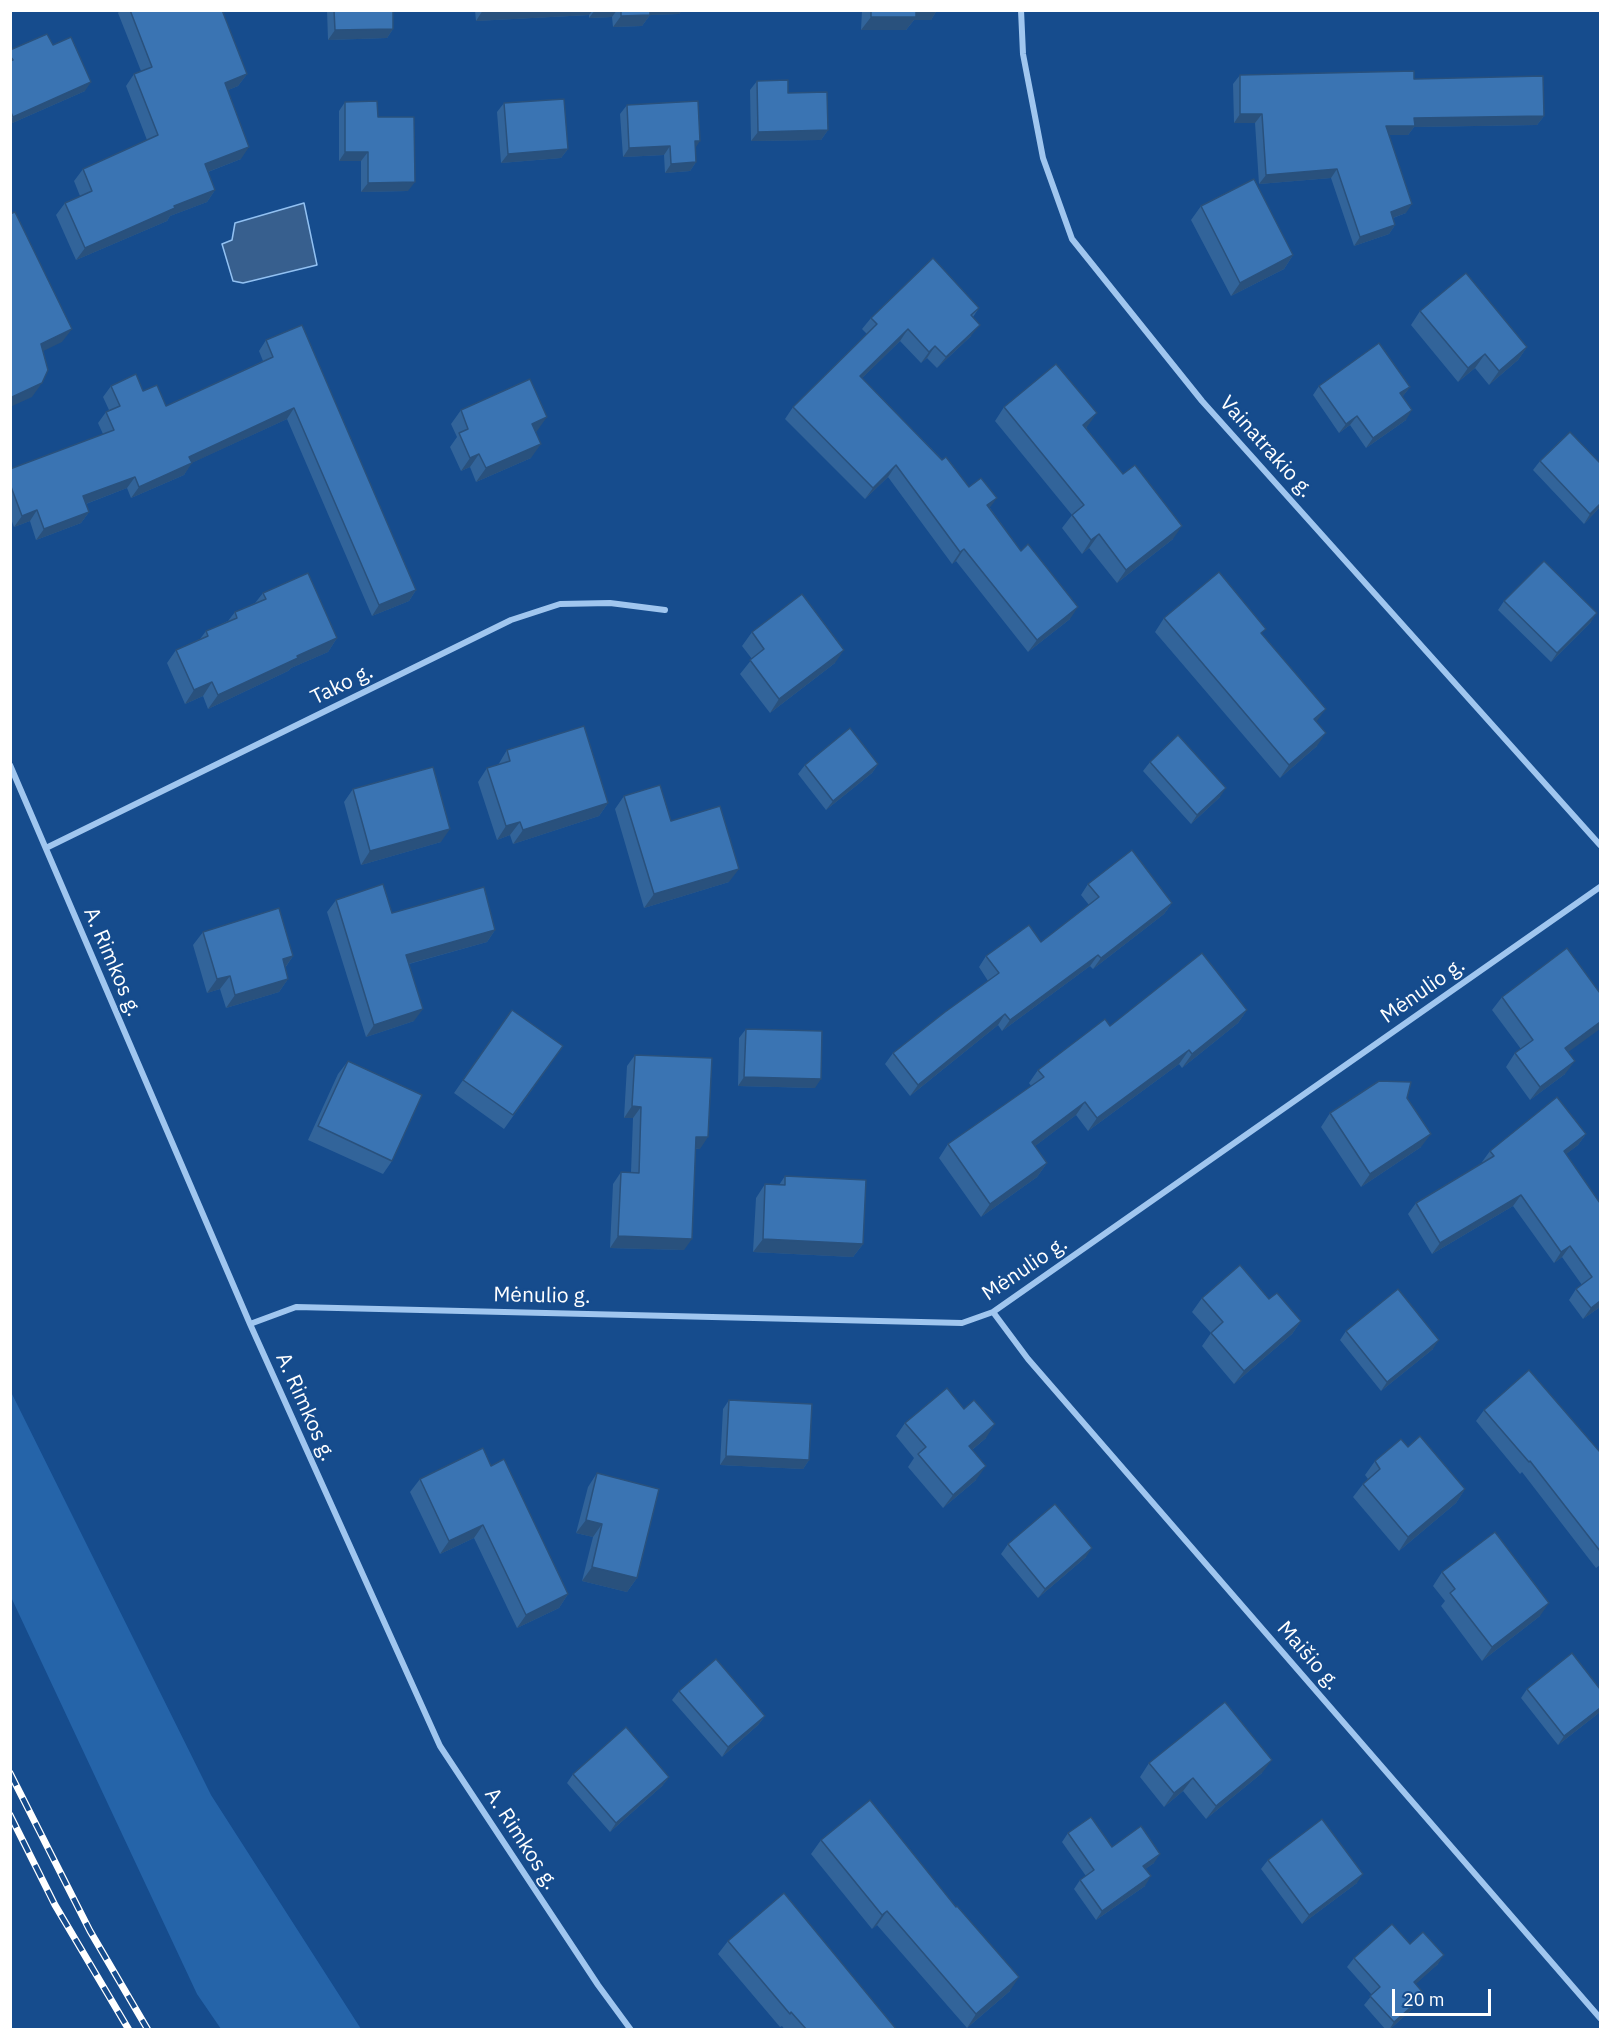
<!DOCTYPE html>
<html>
<head>
<meta charset="utf-8">
<style>
	body { margin:0 }
	#map { position:relative; width:1611px; height:2040px; overflow:hidden; background:#164c8d; font-family:"IBM Plex Sans",sans-serif }
	canvas { display:block }
	.frame { position:absolute; inset:0; border:12px solid #fff; pointer-events:none }
	.scale { position:absolute; left:1392px; top:1989px; width:99px; height:27px; box-sizing:border-box; border:3px solid #fff; border-top:0; padding-left:8px; font-size:18px; line-height:21px; white-space:nowrap; color:#fff; -webkit-text-stroke:4px #164c8d; paint-order:stroke }
</style>
</head>
<body>
<div id="map">
<canvas width="1611" height="2040"></canvas>
<div class="frame"></div>
<div class="scale">20 m</div>
</div>
<script>
const c = document.querySelector('canvas').getContext('2d');
c.lineJoin = 'round';
function paint(path, color) { c.fillStyle = color; c.fill(path, 'evenodd'); }
const shape = rows => new Path2D(rows.map(r => 'M' + r).join(''));
function strokePath(path, color, width, dash) { c.strokeStyle = color; c.lineWidth = width; c.lineCap = dash ? 'butt' : 'round'; c.setLineDash(dash || []); c.stroke(path); }
function label(font, color, halo, rows, align = 'center') {
  c.font = font + ' "IBM Plex Sans",sans-serif'; c.lineWidth = 4.5; c.setLineDash([]); c.textBaseline = 'middle'; c.strokeStyle = halo; c.fillStyle = color; for (const [text, x, y, turn = 0] of rows) {
    c.save(); c.translate(x, y); c.rotate((+turn || 0) * Math.PI / 180); c.textAlign = isNaN(turn) ? turn : align; if (halo) c.strokeText(text, 0, 0); c.fillText(text, 0, 0); c.restore();
  }
}
paint(shape([
	[11,1392,211,1795,361,2029,221,2029,197,1994,11,1597]
]), '#2564a9');
const water = shape([
	[304,203,317,265,243,283,233,281,222,244,232,240,235,223,304,203]
]);
paint(water, '#375f8e');
strokePath(water, '#92c1f2', 1.5);
strokePath(shape([
	[1021,10,1023,54,1043,158,1072,239,1202,401,1600,845],
	[10,765,250,1324,440,1746,598,1985,631,2030],
	[46,848,511,620,560,604,610,603,665,610],
	[993,1312,1028,1359,1600,2018],
	[250,1324,296,1307,962,1323,993,1312,1600,887]
]), '#a0c6ef', 6);
const rail = shape([
	[10,1773,90,1931,148,2030],
	[10,1815,55,1905,129,2030]
]);
strokePath(rail, '#fff', 7);
strokePath(rail, '#164c8d', 4.5, [14]);
paint(shape([
	[120,10,222,10,247,74,238,86,228,90,241,159,208,172,215,190,207,202,170,216,167,221,76,260,56,215,65,203,80,196,74,181,83,169,147,140,126,86,134,74,141,71,118,13],
	[327,10,393,10,393,29,387,38,328,40],
	[475,10,682,10,679,14,650,15,642,26,613,27,612,17,589,18,589,15,476,21],
	[862,10,937,10,931,20,914,20,906,30,861,30],
	[53,45,85,91,10,124,10,50],
	[1240,75,1414,79,1544,116,1537,125,1414,127,1408,135,1389,135,1406,213,1393,218,1395,225,1389,234,1354,246,1331,178,1259,184,1255,123,1234,123,1233,84],
	[757,81,788,93,828,130,821,140,751,141,750,90],
	[345,102,378,117,408,191,361,192,361,161,339,161,339,111],
	[504,103,568,149,561,158,501,163,497,112],
	[627,105,696,147,696,162,690,171,665,173,664,155,623,157,620,114],
	[1201,206,1293,255,1284,269,1231,296,1191,220],
	[979,308,973,317,971,336,937,368,927,358,921,363,900,341,862,378,990,508,1070,619,1028,652,956,561,952,564,888,477,865,499,785,419,793,407,867,334,862,329,871,318],
	[1420,311,1527,347,1518,360,1489,385,1475,368,1458,382,1411,325],
	[266,340,416,590,409,601,372,616,287,419,191,463,184,475,131,498,127,488,86,504,89,512,81,523,36,540,30,521,14,527,10,516,10,469,103,434,98,423,106,412,109,410,103,397,111,386,143,391,166,406,263,361,259,351],
	[1319,386,1410,387,1402,397,1406,420,1366,448,1350,425,1339,433,1313,395],
	[1004,407,1087,427,1086,428,1173,539,1117,583,1089,548,1082,554,1062,528,1072,515,995,421],
	[461,410,537,431,535,432,531,458,476,482,470,467,461,471,450,447,457,437,451,424],
	[1540,461,1600,507,1584,524,1533,470],
	[263,593,337,638,328,652,291,668,288,671,208,709,203,696,185,704,167,663,176,650,200,639,206,631,228,621,235,612,255,603],
	[1504,601,1591,622,1551,662,1498,610],
	[1164,618,1262,634,1317,746,1280,778,1155,632],
	[752,632,835,663,770,713,740,674,752,659,742,646],
	[507,750,608,803,599,816,513,844,510,835,497,840,478,782,487,768,498,765],
	[1150,762,1220,797,1191,824,1143,771],
	[878,764,872,773,826,810,798,774,805,765],
	[353,789,441,842,361,865,344,802],
	[624,796,671,821,729,882,644,908,615,809],
	[1088,884,1172,903,1164,914,1093,969,1090,966,1002,1031,998,1025,910,1096,885,1064,893,1053,988,981,979,967,986,956,1041,942,1089,905,1081,895],
	[336,900,392,913,495,930,487,942,409,964,414,1021,366,1037,327,912],
	[203,932,293,956,285,968,288,979,279,992,226,1008,220,989,207,993,193,945],
	[1502,997,1569,1052,1565,1074,1530,1100,1506,1067,1515,1053,1521,1049,1492,1010],
	[512,1010,563,1046,504,1129,454,1093],
	[1247,1010,1238,1023,1182,1068,1179,1064,1088,1131,1076,1115,1035,1146,1047,1163,1037,1177,981,1217,939,1158,948,1144,1031,1086,1029,1083,1038,1070,1110,1026],
	[746,1029,815,1088,738,1086,739,1038],
	[635,1055,700,1149,695,1149,684,1250,610,1248,613,1184,621,1172,631,1172,633,1118,624,1118,627,1066],
	[348,1061,392,1161,383,1174,308,1140,338,1074],
	[1407,1098,1421,1147,1361,1187,1321,1127,1330,1113],
	[1586,1134,1578,1145,1566,1154,1600,1307,1583,1319,1569,1300,1576,1289,1582,1285,1562,1257,1554,1263,1513,1206,1432,1254,1408,1214,1416,1203,1483,1163,1482,1162,1490,1151],
	[785,1176,863,1244,853,1257,753,1252,756,1198,765,1184,779,1185],
	[1202,1298,1269,1299,1301,1321,1292,1334,1234,1384,1202,1346,1211,1333,1192,1312],
	[1346,1331,1433,1349,1381,1391,1340,1340],
	[729,1400,809,1460,803,1469,720,1465,723,1409],
	[1484,1410,1600,1452,1600,1565,1596,1568,1522,1472,1520,1474,1476,1421],
	[905,1423,986,1438,972,1450,976,1480,943,1508,908,1467,914,1458,896,1436],
	[1408,1447,1465,1489,1456,1503,1399,1551,1353,1497,1363,1484,1368,1479,1365,1475,1375,1461],
	[491,1466,568,1594,559,1608,517,1628,474,1538,440,1554,410,1492,420,1479],
	[597,1473,637,1578,627,1592,582,1581,593,1537,576,1533,588,1487],
	[1008,1544,1086,1557,1038,1598,1001,1554],
	[1442,1572,1540,1616,1482,1661,1441,1606,1445,1601,1433,1586],
	[1527,1689,1600,1689,1600,1712,1558,1745,1521,1698],
	[679,1691,765,1716,758,1725,722,1757,672,1700],
	[1149,1763,1262,1773,1206,1819,1183,1791,1164,1807,1140,1777],
	[573,1774,669,1777,662,1786,610,1832,567,1783],
	[1068,1833,1112,1847,1154,1863,1145,1869,1145,1886,1096,1920,1074,1889,1080,1880,1086,1876,1062,1842],
	[821,1840,1010,1991,967,2028,877,1925,872,1929,811,1854],
	[1268,1860,1357,1883,1302,1924,1261,1869],
	[728,1941,897,2030,785,2030,782,2026,780,2027,718,1954],
	[1410,1944,1438,1964,1415,1984,1418,2004,1389,2030,1386,2030,1364,2005,1372,1995,1347,1967,1354,1958]
]), '#32649a');
paint(shape([
	[483,10,593,10,589,15,476,21],
	[595,10,617,10,612,17,589,18],
	[646,10,682,10,679,14,650,15,642,26,613,27,621,16],
	[913,10,937,10,931,20,914,20,906,30,861,30,871,17],
	[393,29,387,38,328,40,335,30],
	[247,74,238,86,216,95,225,83],
	[91,82,85,91,10,124,10,121,13,117],
	[1240,114,1262,114,1255,123,1234,123],
	[1544,116,1537,125,1414,127,1408,135,1380,135,1386,126,1414,118],
	[828,130,821,140,751,141,758,132],
	[695,141,700,141,694,150],
	[670,146,664,155,623,157,629,148],
	[249,147,241,159,197,176,205,164],
	[568,149,561,158,501,163,508,154],
	[345,152,368,152,361,161,339,161],
	[696,162,690,171,665,173,671,164],
	[1337,169,1331,178,1259,184,1266,175],
	[415,182,408,191,361,192,368,183],
	[215,190,207,202,170,216,167,221,76,260,85,248,174,206],
	[1412,204,1406,213,1384,221,1391,212],
	[1395,225,1389,234,1354,246,1360,237],
	[1293,255,1284,269,1231,296,1240,283],
	[980,325,971,336,937,368,946,357],
	[72,329,62,342,31,357,41,344],
	[908,329,900,341,852,388,860,376],
	[935,346,927,358,921,363,929,352],
	[1527,347,1518,360,1489,385,1499,371],
	[1485,354,1475,368,1458,382,1468,368],
	[42,383,32,397,10,407,10,398],
	[1410,387,1403,396,1394,403,1400,393],
	[294,408,287,419,181,468,189,457],
	[1412,410,1406,420,1366,448,1373,438],
	[1097,413,1087,427,1073,439,1083,425],
	[1357,416,1350,425,1339,433,1346,424],
	[547,417,537,431,522,437,532,424],
	[541,444,531,458,476,482,486,468],
	[479,454,470,467,461,471,470,458],
	[192,463,184,475,131,498,139,487],
	[896,465,888,477,865,499,873,488],
	[135,477,127,488,75,508,83,496],
	[997,498,988,510,987,505],
	[1600,504,1600,507,1584,524,1590,514],
	[37,510,30,521,14,527,22,516],
	[89,512,81,523,36,540,44,529],
	[1182,526,1173,539,1117,583,1126,570],
	[1099,534,1089,548,1082,554,1091,540],
	[964,549,956,561,952,564,960,552],
	[416,590,409,601,372,616,379,605],
	[1078,607,1070,619,1028,652,1037,640],
	[1597,613,1591,622,1551,662,1557,653],
	[337,638,328,652,291,668,288,671,208,709,218,695,297,656],
	[844,650,835,663,770,713,779,699],
	[212,682,203,696,185,704,194,690],
	[1326,709,1316,722,1314,719],
	[1326,733,1317,746,1280,778,1289,765],
	[878,764,872,773,826,810,833,801],
	[1226,788,1220,797,1191,824,1197,815],
	[608,803,599,816,513,844,523,830],
	[520,822,510,835,497,840,506,826],
	[450,829,441,842,361,865,370,851],
	[739,869,729,882,644,908,654,894],
	[1172,903,1164,914,1093,969,1101,958],
	[495,930,487,942,397,967,406,955],
	[1098,955,1090,966,1002,1031,1010,1020],
	[293,956,284,969,283,959],
	[230,976,220,989,207,993,217,979],
	[288,979,279,992,226,1008,235,995],
	[423,1009,414,1021,366,1037,374,1025],
	[1247,1010,1238,1023,1182,1068,1192,1054],
	[1005,1014,998,1025,910,1096,918,1085],
	[1600,1022,1600,1029,1556,1061,1565,1048],
	[1189,1050,1179,1064,1088,1131,1097,1118],
	[1575,1061,1565,1074,1530,1100,1540,1087],
	[744,1077,821,1079,815,1088,738,1086],
	[1085,1102,1076,1115,1022,1156,1032,1142],
	[632,1106,641,1107,633,1118,624,1118],
	[1431,1134,1421,1147,1361,1187,1370,1174],
	[1586,1134,1578,1145,1556,1162,1564,1151],
	[696,1137,708,1137,700,1149,687,1148],
	[1047,1163,1037,1177,981,1217,990,1204],
	[1521,1195,1513,1206,1432,1254,1440,1243],
	[618,1236,692,1239,684,1250,610,1248],
	[763,1239,863,1244,853,1257,753,1252],
	[1570,1246,1562,1257,1554,1263,1561,1252],
	[1600,1301,1600,1307,1583,1319,1591,1308],
	[1301,1321,1292,1334,1234,1384,1244,1371],
	[1439,1340,1433,1349,1381,1391,1387,1382],
	[995,1424,986,1438,960,1460,969,1446],
	[726,1456,809,1460,803,1469,720,1465],
	[986,1466,976,1480,943,1508,953,1495],
	[1465,1489,1456,1503,1399,1551,1408,1537],
	[586,1520,602,1524,593,1537,576,1533],
	[483,1525,474,1538,440,1554,449,1541],
	[1092,1548,1086,1557,1038,1598,1045,1589],
	[592,1567,637,1578,627,1592,582,1581],
	[568,1594,559,1608,517,1628,526,1615],
	[1549,1603,1540,1616,1482,1661,1492,1647],
	[1600,1708,1600,1712,1558,1745,1564,1736],
	[765,1716,758,1725,722,1757,728,1747],
	[1272,1760,1262,1773,1206,1819,1216,1806],
	[669,1777,662,1786,610,1832,616,1823],
	[1193,1778,1183,1791,1164,1807,1174,1793],
	[1160,1854,1154,1863,1137,1875,1143,1866],
	[1363,1874,1357,1883,1302,1924,1309,1915],
	[1151,1876,1145,1886,1096,1920,1102,1911],
	[887,1911,877,1925,872,1929,882,1915],
	[1444,1955,1438,1964,1407,1992,1414,1982],
	[1019,1977,1010,1991,967,2028,976,2014],
	[1425,1995,1418,2004,1389,2030,1394,2022]
]), '#29517d');
const building = shape([
	[130,10,222,10,247,74,225,83,249,147,205,164,215,190,174,206,175,208,85,248,65,203,92,191,83,169,158,135,134,74,152,67,130,10],
	[334,10,393,10,393,29,335,30,334,10],
	[621,10,650,10,650,15,621,16,621,10],
	[871,10,916,10,916,17,871,17,871,10],
	[47,34,53,45,71,37,91,82,13,117,10,110,10,61,13,60,10,56,10,50,47,34],
	[1414,71,1414,79,1543,76,1544,116,1414,118,1415,126,1386,126,1412,204,1391,212,1395,225,1360,237,1337,169,1266,175,1262,114,1240,114,1240,75,1414,71],
	[788,80,788,93,827,92,828,130,758,132,757,81,788,80],
	[564,99,568,149,508,154,504,103,564,99],
	[377,101,378,117,414,117,415,182,368,183,368,152,345,152,345,102,377,101],
	[698,101,700,141,695,141,696,162,671,164,670,146,629,148,627,105,698,101],
	[1254,179,1293,255,1240,283,1201,206,1254,179],
	[15,212,72,329,41,344,48,370,42,383,10,398,10,214,15,212],
	[933,258,979,308,971,315,980,325,946,357,935,346,929,352,908,329,860,376,942,460,946,457,969,487,981,478,997,498,987,505,1021,551,1028,544,1078,607,1037,640,964,549,960,552,896,465,873,488,793,407,877,324,871,318,933,258],
	[1466,273,1527,347,1499,371,1485,354,1468,368,1420,311,1466,273],
	[302,325,416,590,379,605,294,408,189,457,192,463,139,487,135,477,83,496,89,512,44,529,37,510,22,516,10,484,10,469,114,430,106,412,120,406,111,386,136,374,143,391,157,385,166,406,273,357,266,340,302,325],
	[1379,343,1410,387,1400,393,1412,410,1373,438,1357,416,1346,424,1319,386,1379,343],
	[1056,364,1097,413,1083,425,1123,474,1135,465,1182,526,1126,570,1099,534,1091,540,1072,515,1084,505,1004,407,1056,364],
	[530,379,547,417,532,424,541,444,486,468,479,454,470,458,459,433,468,429,461,410,530,379],
	[1570,432,1600,463,1600,504,1590,514,1540,461,1570,432],
	[1544,561,1597,613,1557,653,1504,601,1544,561],
	[1219,572,1266,629,1261,633,1326,709,1314,719,1326,733,1289,765,1164,618,1219,572],
	[308,573,337,638,297,656,298,658,218,695,212,682,194,690,176,650,208,636,206,631,237,618,235,612,266,599,263,593,308,573],
	[802,594,844,650,779,699,750,660,764,649,752,632,802,594],
	[584,726,608,803,523,830,520,822,506,826,487,768,510,761,507,750,584,726],
	[850,728,878,764,833,801,805,765,850,728],
	[1178,735,1226,788,1197,815,1150,762,1178,735],
	[433,767,450,829,370,851,353,789,433,767],
	[660,785,671,821,720,806,739,869,654,894,624,796,660,785],
	[1132,850,1172,903,1101,958,1098,955,1010,1020,1005,1014,918,1085,893,1053,945,1012,999,973,986,956,1029,925,1041,942,1099,897,1088,884,1132,850],
	[383,884,392,913,484,887,495,930,406,955,423,1009,374,1025,336,900,383,884],
	[279,908,293,956,283,959,288,979,235,995,230,976,217,979,203,932,279,908],
	[1567,948,1600,993,1600,1022,1565,1048,1575,1061,1540,1087,1515,1053,1533,1040,1502,997,1567,948],
	[1202,953,1247,1010,1192,1054,1189,1050,1097,1118,1085,1102,1032,1142,1047,1163,990,1204,948,1144,1044,1077,1038,1070,1105,1019,1110,1026,1202,953],
	[512,1010,563,1046,513,1115,463,1080,512,1010],
	[746,1029,822,1031,821,1079,744,1077,746,1029],
	[635,1055,712,1058,708,1137,696,1137,692,1239,618,1236,621,1172,639,1173,641,1107,632,1106,635,1055],
	[348,1061,422,1095,392,1161,318,1126,348,1061],
	[1379,1081,1411,1082,1407,1098,1431,1134,1370,1174,1330,1113,1379,1081],
	[1557,1097,1586,1134,1564,1151,1600,1203,1600,1301,1591,1308,1576,1289,1592,1277,1570,1246,1561,1252,1521,1195,1440,1243,1416,1203,1494,1156,1490,1151,1557,1097],
	[785,1176,866,1180,863,1244,763,1239,765,1184,785,1185,785,1176],
	[1240,1265,1269,1299,1277,1293,1301,1321,1244,1371,1211,1333,1223,1322,1202,1298,1240,1265],
	[1398,1289,1439,1340,1387,1382,1346,1331,1398,1289],
	[1529,1370,1600,1452,1600,1551,1530,1461,1529,1462,1484,1410,1529,1370],
	[947,1388,964,1409,974,1400,995,1424,969,1446,986,1466,953,1495,918,1454,926,1447,905,1423,947,1388],
	[729,1400,812,1404,809,1460,726,1456,729,1400],
	[1420,1436,1465,1489,1408,1537,1363,1484,1380,1469,1375,1461,1401,1439,1408,1447,1420,1436],
	[483,1448,491,1466,504,1459,568,1594,526,1615,483,1525,449,1541,420,1479,483,1448],
	[597,1473,659,1489,637,1578,592,1567,602,1524,586,1520,597,1473],
	[1055,1504,1092,1548,1045,1589,1008,1544,1055,1504],
	[1495,1532,1549,1603,1492,1647,1450,1593,1455,1589,1442,1572,1495,1532],
	[1572,1653,1600,1689,1600,1708,1564,1736,1527,1689,1572,1653],
	[716,1659,765,1716,728,1747,679,1691,716,1659],
	[1225,1702,1272,1760,1216,1806,1193,1778,1174,1793,1149,1763,1225,1702],
	[626,1727,669,1777,616,1823,573,1774,626,1727],
	[870,1800,956,1907,957,1906,1019,1977,976,2014,887,1911,882,1915,821,1840,870,1800],
	[1091,1817,1112,1847,1141,1826,1160,1854,1143,1866,1151,1876,1102,1911,1080,1880,1094,1870,1068,1833,1091,1817],
	[1322,1819,1363,1874,1309,1915,1268,1860,1322,1819],
	[784,1893,897,2030,807,2030,791,2012,790,2014,728,1941,784,1893],
	[1392,1924,1410,1944,1423,1932,1444,1955,1414,1982,1425,1995,1394,2022,1370,1996,1380,1987,1354,1958,1392,1924]
]);
paint(building, '#3a74b3');
strokePath(building, '#29517d', 1.5);
label('21px', '#fff', '#164c8d', [
	["Vainatrakio g.",1266,447,48],
	["Tako g.",342,685,-26],
	["A. Rimkos g.",112,962,67],
	["Mėnulio g.",1423,991,-35],
	["Mėnulio g.",1025,1269,-34],
	["Mėnulio g.",542,1296,1],
	["A. Rimkos g.",305,1407,66],
	["Maišio g.",1308,1656,49],
	["A. Rimkos g.",521,1839,57]
]);
</script>
</body>
</html>
